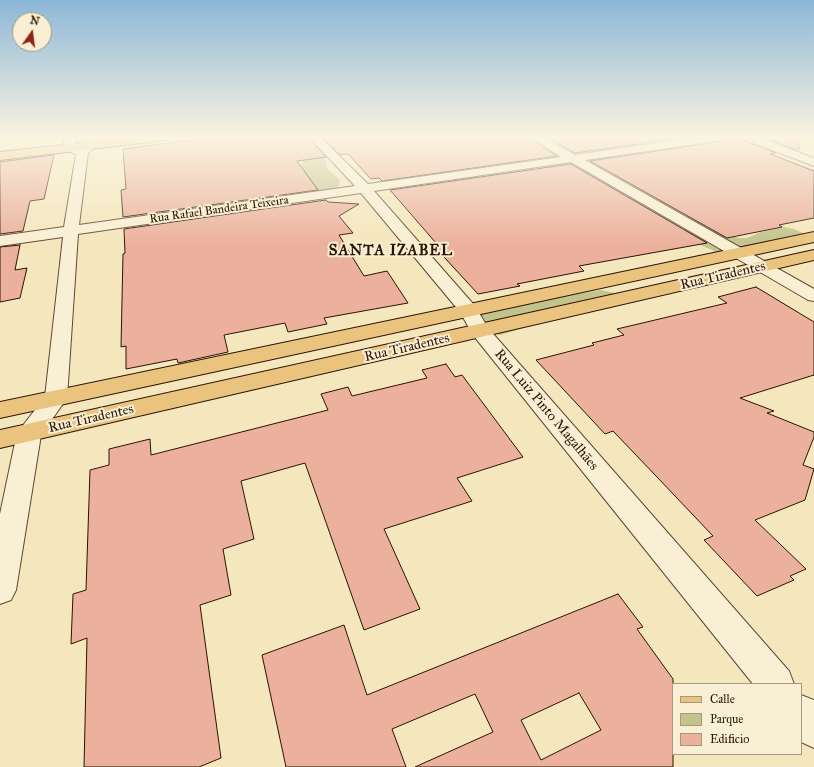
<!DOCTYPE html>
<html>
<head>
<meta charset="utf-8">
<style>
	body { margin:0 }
	#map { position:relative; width:814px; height:767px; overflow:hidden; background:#f5e7bd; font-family:"IM FELL Great Primer",serif }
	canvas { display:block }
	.legend { position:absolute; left:672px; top:683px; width:130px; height:72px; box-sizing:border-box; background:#f8efd4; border:1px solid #a69780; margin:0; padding:5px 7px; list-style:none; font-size:12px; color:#2b1203 }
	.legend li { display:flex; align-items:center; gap:8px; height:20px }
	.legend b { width:20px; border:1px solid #a69780 }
	.north { position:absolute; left:12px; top:12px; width:40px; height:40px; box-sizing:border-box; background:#f8efd4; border:1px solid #a69780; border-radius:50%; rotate:14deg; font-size:11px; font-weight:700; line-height:16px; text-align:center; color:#2b1203 }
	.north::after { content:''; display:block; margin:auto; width:14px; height:18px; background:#8f2418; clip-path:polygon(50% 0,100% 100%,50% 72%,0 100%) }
</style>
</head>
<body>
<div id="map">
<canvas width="814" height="767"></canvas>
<ul class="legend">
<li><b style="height:5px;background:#eac47e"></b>Calle</li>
<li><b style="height:11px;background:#c2c38d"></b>Parque</li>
<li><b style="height:11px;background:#ebb19d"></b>Edificio</li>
</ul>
<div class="north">N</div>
</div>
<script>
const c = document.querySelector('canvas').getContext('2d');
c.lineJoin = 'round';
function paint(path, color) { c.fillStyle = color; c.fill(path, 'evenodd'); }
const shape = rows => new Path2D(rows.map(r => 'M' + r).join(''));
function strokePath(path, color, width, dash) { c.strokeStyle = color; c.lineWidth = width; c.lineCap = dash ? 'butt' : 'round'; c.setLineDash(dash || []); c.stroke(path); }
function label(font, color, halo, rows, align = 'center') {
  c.font = font + ' "IM FELL Great Primer",serif'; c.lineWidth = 4; c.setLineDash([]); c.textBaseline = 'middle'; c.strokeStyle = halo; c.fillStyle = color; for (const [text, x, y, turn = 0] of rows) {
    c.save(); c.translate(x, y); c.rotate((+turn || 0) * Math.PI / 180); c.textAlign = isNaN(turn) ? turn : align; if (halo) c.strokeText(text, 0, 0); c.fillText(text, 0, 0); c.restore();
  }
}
paint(shape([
	[517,137,548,137,560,145,571,147,617,147,602,152,600,155,607,160,608,164,598,171,589,174,577,174,543,170,538,166,548,159,547,154],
	[306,157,322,157,325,159,327,168,339,179,340,184,339,186,329,190,300,191,300,166],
	[653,201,666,201,731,236,739,238,747,238,761,232,783,227,794,229,807,235,727,254,717,252,693,242,684,232,685,229,682,225,656,219,635,204],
	[601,290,619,294,628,303,611,308,554,319,500,335,480,331,471,321,481,314,541,300]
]), '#c2c38d');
const building = shape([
	[213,137,308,137,326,157,297,161,318,190,123,217,121,190,126,189,123,149,213,137],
	[322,137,529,137,557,156,382,181,379,178,371,179,348,154,340,155,322,137],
	[547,137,686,137,575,153,547,137],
	[729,137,741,137,742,140,776,153,770,154,814,171,814,218,779,225,782,227,727,238,590,161,723,141,729,137],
	[763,137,798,137,799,149,796,150,763,137],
	[54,155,44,199,30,201,23,231,0,234,0,162,54,155],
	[571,164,707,243,579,266,584,271,517,284,520,286,478,294,432,244,436,243,390,190,571,164],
	[326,200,328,202,359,204,339,216,353,233,339,235,364,276,387,271,408,303,324,318,327,324,288,332,285,323,224,335,228,352,178,363,177,359,126,369,126,346,121,347,123,254,125,253,124,229,326,200],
	[20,245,15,270,27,268,20,298,0,302,0,247,20,245],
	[756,287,814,322,814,375,740,398,774,411,767,413,814,432,814,437,803,465,814,469,805,500,755,520,806,569,790,576,794,580,757,596,704,540,713,536,657,477,613,431,605,434,536,360,594,345,592,343,624,335,617,329,727,303,718,297,756,287],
	[446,364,455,377,462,375,523,457,457,478,472,501,384,529,420,609,364,630,305,463,241,481,254,539,223,549,231,595,200,605,221,758,199,767,84,767,87,638,71,644,73,594,86,590,90,470,109,465,109,449,150,439,151,455,328,410,321,394,348,387,352,396,427,378,422,370,446,364],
	[618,594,643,627,637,629,673,679,673,767,415,767,493,732,475,694,392,729,406,767,286,767,262,655,344,625,367,695,618,594],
	[579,693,601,730,541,760,521,720,579,693]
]);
paint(building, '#ebb19d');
strokePath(building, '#2b1203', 1);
const minor = shape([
	[65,137,75,137,75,146,80,148,86,144,87,137,97,137,98,145,88,153,79,225,355,186,309,137,320,137,368,184,561,157,530,137,543,137,575,155,698,137,728,137,723,140,585,160,814,289,814,301,808,300,571,162,374,191,475,306,488,328,789,671,794,684,753,684,473,335,460,312,361,193,78,234,67,398,41,435,16,590,11,600,0,604,0,514,17,433,45,397,63,237,0,246,0,236,64,227,76,154,65,150,63,148,65,137],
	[742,137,758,137,814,158,814,166,743,139,742,137],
	[801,695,814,700,814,748,801,742,801,695]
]);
const major = shape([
	[135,137,172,137,167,140,0,160,0,152,135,137],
	[814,232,814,242,0,418,0,402,814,232],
	[814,250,814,260,0,448,0,430,814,250]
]);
strokePath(minor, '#5e4732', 2);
strokePath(major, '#2b1203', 2);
paint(minor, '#f8efd4');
paint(major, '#eac47e');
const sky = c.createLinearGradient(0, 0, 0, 245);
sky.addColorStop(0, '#8cb7d7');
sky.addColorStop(0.56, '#faf4e1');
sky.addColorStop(1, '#faf4e100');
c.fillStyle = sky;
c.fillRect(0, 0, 814, 245);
label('12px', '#2b1203', '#f8efd4', [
	["Rua Rafael Bandeira Teixeira",219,210,-8]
]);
label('14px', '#2b1203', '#f8efd4', [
	["Rua Tiradentes",723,276,-13],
	["Rua Tiradentes",407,348,-13],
	["Rua Luiz Pinto Magalhães",546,410,50],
	["Rua Tiradentes",91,419,-13]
]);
c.letterSpacing = '1px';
label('bold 15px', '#2b1203', '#f8efd4', [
	["SANTA IZABEL",391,251]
]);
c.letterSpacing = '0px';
</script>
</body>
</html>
